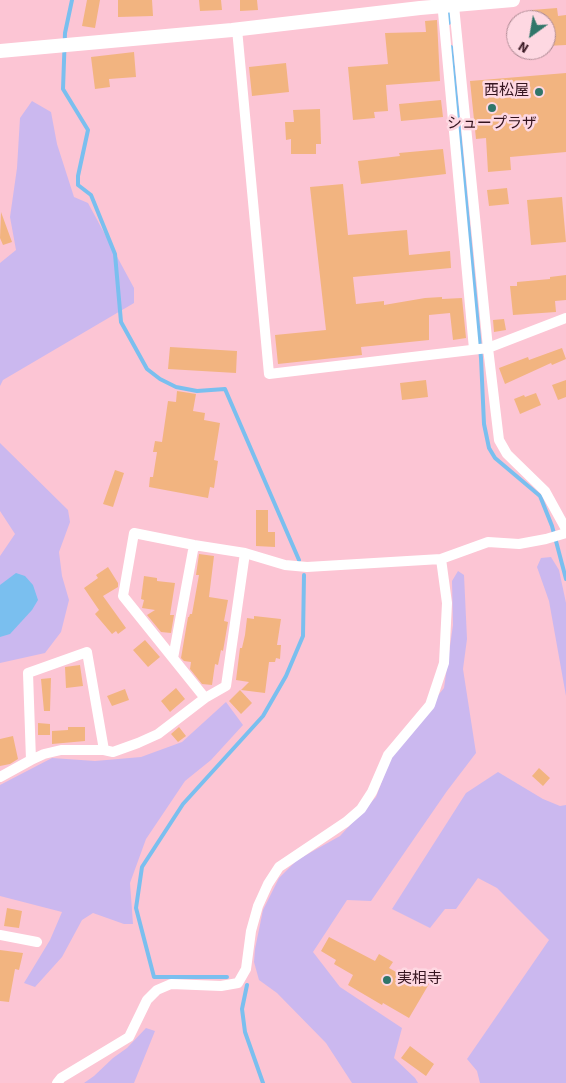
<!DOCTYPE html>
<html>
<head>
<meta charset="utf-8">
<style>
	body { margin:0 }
	#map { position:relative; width:566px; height:1083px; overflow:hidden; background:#fcc5d4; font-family:"Source Sans 3",sans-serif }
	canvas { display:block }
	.north { position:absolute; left:506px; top:10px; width:50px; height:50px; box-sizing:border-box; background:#fed8e2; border:1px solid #ae8a94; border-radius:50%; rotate:212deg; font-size:14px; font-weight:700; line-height:20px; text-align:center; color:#35141f }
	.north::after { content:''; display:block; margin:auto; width:18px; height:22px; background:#31766a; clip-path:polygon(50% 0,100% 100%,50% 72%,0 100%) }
</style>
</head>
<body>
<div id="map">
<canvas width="566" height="1083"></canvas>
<div class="north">N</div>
</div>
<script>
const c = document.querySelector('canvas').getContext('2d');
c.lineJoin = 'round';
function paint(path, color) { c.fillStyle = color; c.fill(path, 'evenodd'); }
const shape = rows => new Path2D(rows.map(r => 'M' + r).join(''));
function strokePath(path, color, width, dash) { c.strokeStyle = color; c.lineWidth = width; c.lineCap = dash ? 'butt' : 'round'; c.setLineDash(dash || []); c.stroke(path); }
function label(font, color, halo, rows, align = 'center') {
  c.font = font + ' "Source Sans 3","Noto Sans JP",sans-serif'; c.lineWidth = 5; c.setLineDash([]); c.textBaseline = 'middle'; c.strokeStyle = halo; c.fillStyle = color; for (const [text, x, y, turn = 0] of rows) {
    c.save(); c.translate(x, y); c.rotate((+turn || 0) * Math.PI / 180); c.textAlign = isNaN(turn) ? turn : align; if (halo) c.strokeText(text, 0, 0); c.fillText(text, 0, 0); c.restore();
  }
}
paint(shape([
	[32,101,51,112,57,144,74,197,88,203,134,288,134,303,3,380,0,386,0,263,16,250,10,217,17,168,20,118],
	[0,443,68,510,70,522,59,552,62,576,69,600,61,632,45,653,0,663,0,556,15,534,0,511],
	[551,557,559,570,566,603,566,696,549,601,537,567,541,558],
	[458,571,464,575,467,639,463,669,476,753,447,791,371,901,347,900,313,952,340,987,402,1028,394,1058,415,1078,418,1083,352,1083,326,1043,277,993,259,980,254,962,255,949,263,910,279,878,297,860,340,836,376,797,394,749,444,688,453,625,452,581],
	[226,702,243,725,211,760,185,781,146,839,130,883,133,924,124,924,93,913,82,920,62,957,35,987,24,983,50,940,62,912,0,896,0,785,52,758,95,761,141,757,182,742],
	[498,772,543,799,560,806,566,805,566,1083,480,1083,477,1071,467,1059,549,940,497,888,478,878,456,909,445,909,430,928,392,909,466,793],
	[146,1028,155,1031,134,1083,84,1083,94,1076,113,1058,127,1048]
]), '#cbb8ef');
paint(shape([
	[16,573,25,576,33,585,38,600,32,610,10,634,0,637,0,585]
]), '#7abfef');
strokePath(shape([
	[72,0,65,33,63,89,88,130,78,176,78,185,91,195,115,254,121,322,147,369,160,379,176,387,197,391,225,389,299,560],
	[448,7,449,23],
	[451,47,481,358,484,424,489,448,495,458,540,496,552,526,566,579],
	[227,977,154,977,136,908,142,867,183,804,263,716,286,676,303,636,304,575],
	[247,985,242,1009,245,1032,263,1083]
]), '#7abfef', 4);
paint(shape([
	[87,0,100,0,95,28,82,26],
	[118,0,152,0,153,16,118,17],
	[199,0,221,0,222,10,200,11],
	[240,0,257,0,258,10,240,11],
	[557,8,558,16,566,15,566,45,546,46,546,20,532,20,532,10],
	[437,20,440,81,386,85,388,111,374,112,375,118,353,120,348,67,388,64,385,33,426,32,425,21],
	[134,52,136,77,109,79,110,87,95,89,91,57],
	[286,63,289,92,252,96,249,67],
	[566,73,566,152,510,157,511,170,488,172,486,138,476,139,470,81],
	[441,100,443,117,401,121,399,104],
	[320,109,321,144,316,144,316,154,291,154,291,139,286,140,285,122,294,122,293,110],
	[443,149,446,174,361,184,358,161,400,156,399,153],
	[343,184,348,235,407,230,409,255,450,251,451,268,353,277,356,304,384,301,384,305,425,298,442,297,442,299,462,298,466,338,453,340,450,313,429,315,429,340,361,347,362,355,278,364,275,335,326,330,310,187],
	[507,188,509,204,489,206,487,190],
	[562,197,566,242,531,245,527,200],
	[1,212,12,242,3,245,0,238],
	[566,275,566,300,555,301,556,312,513,315,510,286,517,286,517,282,550,279,550,277],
	[504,319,506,330,494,332,493,320],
	[170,347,237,351,236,373,168,369],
	[562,348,566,359,552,365,551,363,505,384,499,368,528,357,529,360],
	[426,380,428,397,402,400,400,383],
	[566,380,566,397,558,400,552,385],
	[177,391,196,394,193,411,205,413,204,420,220,423,214,460,218,461,214,488,210,487,208,498,149,487,150,477,153,477,157,452,153,452,155,441,162,442,168,401,176,402],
	[536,393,541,405,520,414,514,399,524,395,525,397],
	[115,470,124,473,113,507,103,504],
	[256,510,268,510,268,532,275,532,275,547,256,546],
	[199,554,214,556,209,597,228,600,224,621,228,622,223,651,221,650,218,665,215,664,212,685,202,684,190,669,191,662,184,661,181,658,188,617,189,617,190,614,192,614,199,575,196,575],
	[108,567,118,583,118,587,103,596,126,628,118,634,116,631,112,634,95,614,99,610,84,588,98,578,96,575],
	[144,576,157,578,157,581,175,583,170,615,174,615,171,633,161,632,147,615,155,610,142,608,144,600,141,599],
	[254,616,281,619,277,645,281,645,280,659,276,658,275,662,269,662,265,693,241,690,249,682,236,680,240,648,242,648,245,635,247,618,254,619],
	[145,640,160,657,148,667,133,650],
	[80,665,83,686,66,688,65,667],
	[51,678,50,711,44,711,41,679],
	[176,688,185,699,170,712,161,701],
	[125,689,129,700,112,706,107,696],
	[240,690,252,703,241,714,229,701],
	[38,723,50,724,50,735,38,735],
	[68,727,85,727,85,741,52,744,52,731,68,730],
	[179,727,186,736,178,742,171,734],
	[13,736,18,759,10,764,0,766,0,739],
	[539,768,550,778,543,786,532,776],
	[7,908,22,911,19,928,4,926],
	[329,937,375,961,379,954,393,962,389,968,405,977,408,971,429,984,409,1018,383,1003,382,1005,348,985,353,975,334,964,336,960,321,951],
	[0,950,23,953,19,970,15,969,9,1002,0,1001],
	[410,1046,434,1064,426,1076,401,1058]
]), '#f2b480');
strokePath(shape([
	[442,1,474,349],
	[454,6,488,348,499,440,507,454,545,491,566,529],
	[237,29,269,374,488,348,566,318],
	[245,553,226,686,205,698,123,596,134,533,194,545,245,553,285,565,307,567,441,559,488,542,519,544,546,539,566,533],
	[173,658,194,545],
	[104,750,61,750,44,754,31,760,28,673,87,652,104,750,113,752,138,743,158,734,205,698],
	[0,777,31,760],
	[0,935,37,942],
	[57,1083,61,1078,129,1037,147,1000,157,990,171,984,221,986,238,983,246,969,251,931,258,906,268,884,279,867,346,822,361,809,372,792,388,755,430,705,444,663,447,603,441,559]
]), '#fff', 10);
strokePath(shape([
	[0,51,232,30,420,8,513,0]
]), '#fff', 14);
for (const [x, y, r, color] of [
	[539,92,5,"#31766a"],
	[492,108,5,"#31766a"],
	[387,980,5,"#31766a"]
]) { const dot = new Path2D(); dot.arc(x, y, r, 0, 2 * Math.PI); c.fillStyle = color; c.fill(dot); strokePath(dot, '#fed8e2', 2); }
label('15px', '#35141f', '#fed8e2', [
	["西松屋",529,92],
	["シュープラザ",492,125,"center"],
	["実相寺",397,980,"left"]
], 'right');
</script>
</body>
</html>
